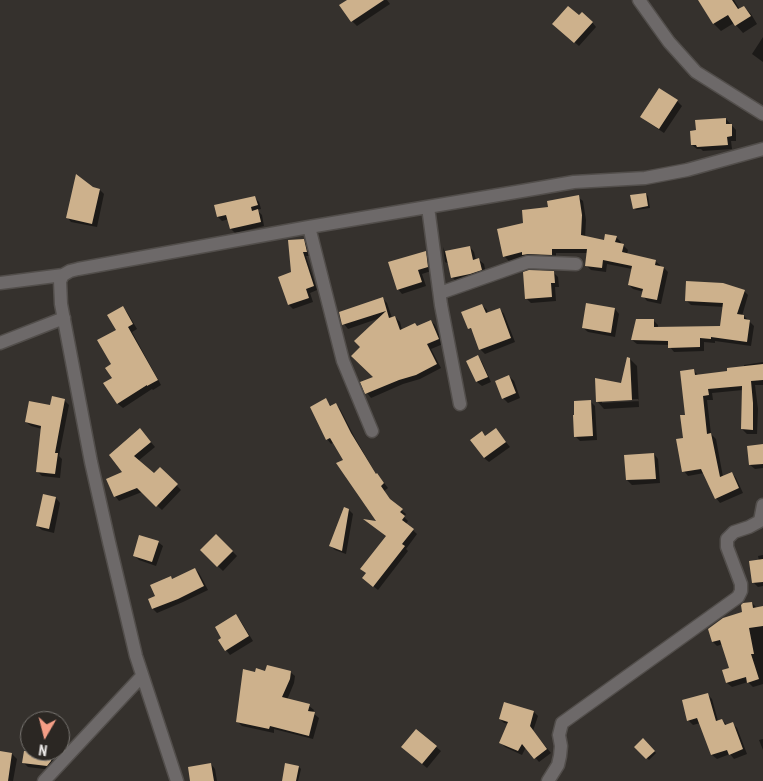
<!DOCTYPE html>
<html>
<head>
<meta charset="utf-8">
<style>
	body { margin:0 }
	#map { position:relative; width:763px; height:781px; overflow:hidden; background:#35312d; font-family:"Roboto Condensed",sans-serif }
	canvas { display:block }
	.north { position:absolute; left:20px; top:711px; width:50px; height:50px; box-sizing:border-box; background:#2b2723; border:1px solid #787571; border-radius:50%; rotate:188deg; font-size:14px; font-weight:700; line-height:20px; text-align:center; color:#ece9e7 }
	.north::after { content:''; display:block; margin:auto; width:18px; height:22px; background:#f49e86; clip-path:polygon(50% 0,100% 100%,50% 72%,0 100%) }
</style>
</head>
<body>
<div id="map">
<canvas width="763" height="781"></canvas>
<div class="north">N</div>
</div>
<script>
const c = document.querySelector('canvas').getContext('2d');
c.lineJoin = 'round';
function paint(path, color) { c.fillStyle = color; c.fill(path, 'evenodd'); }
const shape = rows => new Path2D(rows.map(r => 'M' + r).join(''));
function strokePath(path, color, width, dash) { c.strokeStyle = color; c.lineWidth = width; c.lineCap = dash ? 'butt' : 'round'; c.setLineDash(dash || []); c.stroke(path); }
paint(shape([
	[349,0,387,0,390,4,357,26,352,21,341,5],
	[700,0,734,0,740,10,744,7,751,14,757,24,743,33,734,23,721,31,714,24],
	[579,17,592,22,596,27,579,46,558,28],
	[763,37,763,62,752,54],
	[660,90,677,101,682,106,664,133,646,121,642,117],
	[726,119,736,130,736,141,731,141,732,149,703,151,701,149,697,149,692,145,697,131],
	[92,189,100,190,104,194,97,227,71,222,67,217],
	[646,194,648,196,650,208,636,210,634,208],
	[578,197,583,201,586,220,585,238,605,241,616,237,621,242,620,244,623,245,628,250,627,254,655,261,660,265,659,267,664,268,668,272,661,304,647,301,643,296,644,292,633,289,629,285,632,269,607,264,606,272,591,270,586,265,588,253,556,253,556,259,526,257,509,261,504,256,525,223,550,208],
	[255,198,259,202,261,209,257,210,262,215,264,226,235,233,231,229,229,219,222,221,218,217,215,206],
	[303,240,307,245,310,256,306,256,317,290,310,293,313,302,293,309,289,305,293,273],
	[443,247,445,252,470,247,474,252,476,260,479,260,484,264,486,274,457,282,452,277,449,263,447,263,445,262],
	[425,252,430,257,431,271,422,274,426,286,402,294,398,289],
	[553,272,558,277,559,287,555,287,556,301,531,303,526,298],
	[744,291,748,295,742,316,744,316,754,326,751,346,715,341,715,343,704,342,704,351,674,352,670,347,670,345,637,344,632,340,653,320,658,325,658,328,721,327,724,307,691,305,687,301],
	[383,299,387,303,392,318,395,317,400,322,402,330,418,327,431,321,435,325,443,344,431,349,441,368,420,379,403,384,371,398,367,393,375,377,362,347,380,318,348,329,344,324],
	[482,305,487,310,488,314,500,309,504,314,515,342,485,354,480,349,473,332,470,328],
	[123,308,127,312,137,329,132,332,161,385,153,390,152,389,123,408,118,404,105,384,114,378,112,364],
	[615,309,619,314,615,337,588,332,583,328],
	[478,357,482,362,491,382,482,386,477,382,468,361],
	[630,359,637,366,639,407,604,409,597,401,622,385],
	[638,399,639,401,602,403,602,400],
	[763,362,763,385,755,385,758,409,757,434,747,434,742,429,743,390,712,393,713,400,707,400,711,434,716,439,723,477,732,473,736,478,743,493,720,503,716,498,704,473,688,476,684,471,684,439,694,371,699,376,728,372,744,367,744,365],
	[509,376,514,381,520,398,508,403,503,398],
	[64,400,69,405,59,456,62,459,60,478,42,476,37,471,42,429,31,426,26,422],
	[326,400,332,407,336,404,340,409,355,438,376,474,381,479,388,488,384,491,392,503,406,514,404,517,408,521,406,524,417,534,406,549,408,551,378,590,368,582,387,537,378,523,334,442,331,444,327,439],
	[591,402,595,406,597,440,580,441,576,437],
	[496,430,510,447,489,462,484,458,485,437],
	[144,434,155,447,138,461,154,475,160,469,181,490,162,510,142,492,119,501,115,496,124,473],
	[763,445,763,468,755,469,750,465],
	[654,454,658,459,660,483,632,485,627,480],
	[56,498,60,503,54,533,42,530,37,526],
	[349,510,353,514,346,554,335,550,331,546],
	[216,535,237,556,223,571,201,550],
	[158,542,163,546,156,566,139,560,134,555],
	[763,555,763,586,758,587,753,582,759,561,758,556],
	[195,569,199,573,208,590,183,602,157,613,153,609,150,600,157,596,171,577,173,580],
	[752,603,757,608,763,607,763,684,753,687,748,682,732,687,727,683,730,669,723,644,717,646,713,642,709,629,743,613],
	[235,616,240,620,253,641,230,655,226,650,223,639],
	[290,672,295,676,294,683,287,700,309,706,314,710,313,713,319,718,313,739,274,729,274,733,242,726,237,721,256,673],
	[708,695,712,699,718,721,722,720,727,725,733,724,737,728,747,754,734,759,730,754,717,759,712,755,700,723,693,725,688,720],
	[534,712,538,716,533,731,551,753,539,762,526,747,522,755,505,747,501,743,509,724,504,723,500,719],
	[417,731,441,751,427,768,408,752],
	[763,739,763,750,759,740],
	[643,740,656,753,649,760,636,747],
	[26,744,30,745,30,751,56,751,58,753,56,766,52,770,28,767,23,762],
	[0,753,12,754,17,759,13,781,0,780],
	[211,764,215,769,217,781,191,781],
	[299,767,301,769,298,781,283,781]
]), '#0007');
paint(shape([
	[347,0,384,0,351,22,339,5],
	[698,0,732,0,738,9,744,6,751,16,735,26,728,15,713,24],
	[568,6,579,15,582,12,593,22,574,43,552,24],
	[659,88,678,100,659,129,640,117],
	[726,118,726,124,732,124,732,136,727,137,728,145,697,147,696,145,691,145,690,131,696,130,695,120],
	[76,174,93,187,100,189,92,224,66,218],
	[646,193,648,206,633,209,630,195],
	[579,195,582,215,581,235,604,240,605,234,617,236,615,242,624,244,622,252,656,260,655,265,664,267,657,300,641,297,643,289,628,285,632,266,603,260,602,268,585,266,587,249,552,249,552,255,528,254,522,255,522,252,503,257,497,229,523,223,522,210,548,207,547,201],
	[255,196,258,205,251,207,252,211,258,209,261,222,230,229,226,215,217,217,214,205],
	[304,239,307,252,303,252,314,286,306,289,309,298,288,305,278,277,291,272,288,240],
	[470,246,473,260,479,258,482,270,470,274,451,278,445,251],
	[426,251,428,267,418,270,422,282,397,290,388,262],
	[529,270,554,271,555,283,551,283,552,297,525,299,523,272],
	[686,281,723,283,745,290,737,314,744,315,744,319,750,320,747,342,711,337,711,339,700,338,700,347,668,348,668,341,631,340,636,319,654,319,654,327,720,326,723,303,685,301],
	[383,297,389,318,395,316,400,330,415,323,417,326,431,320,439,339,427,344,437,364,416,375,399,380,365,394,360,382,373,377,351,356,360,347,354,341,386,311,342,325,339,312],
	[586,303,615,308,611,333,582,328],
	[482,304,486,313,500,308,511,338,479,350,471,328,468,329,461,312],
	[123,306,133,324,128,327,158,380,147,386,147,385,117,404,103,383,112,378,105,368,111,364,97,340,116,330,107,315],
	[478,355,488,377,476,382,466,361],
	[627,357,630,358,632,400,596,402,595,378,621,383],
	[763,364,763,380,751,381,753,403,753,430,741,429,742,386,708,389,709,395,703,396,707,434,711,433,720,477,732,472,739,488,715,499,701,469,682,472,676,439,683,438,680,415,685,415,680,371,694,369,695,375,727,371,727,368],
	[509,375,516,393,502,399,495,381],
	[52,396,65,399,55,453,58,453,55,474,36,472,41,426,25,422,29,401,50,405],
	[326,398,330,406,336,403,351,433,376,474,377,473,384,483,381,486,390,499,403,509,400,512,405,516,402,520,414,529,402,544,405,546,373,587,362,578,366,573,360,569,386,536,363,519,376,521,336,463,343,460,330,438,326,440,310,407],
	[591,400,593,436,574,437,573,415,574,415,574,401],
	[140,428,151,442,134,456,154,473,160,467,178,484,156,507,137,488,114,497,106,479,122,472,109,455],
	[496,428,506,442,484,458,470,440,482,431,485,436],
	[763,444,763,464,749,465,747,446],
	[654,453,656,479,626,480,624,455],
	[43,494,56,497,49,529,36,526],
	[344,507,349,509,342,551,329,546],
	[216,534,233,551,217,567,200,550],
	[139,535,159,541,152,562,133,556],
	[763,559,763,582,752,583,749,561],
	[195,568,204,586,178,599,152,609,148,599,155,596,150,585,171,576,172,579],
	[752,602,753,608,763,606,763,626,749,628,754,654,751,654,759,679,747,683,746,677,726,683,722,670,729,668,720,640,712,642,708,629,723,618,742,612,741,605,743,603],
	[236,614,249,636,225,651,218,640,221,638,215,627],
	[267,665,291,671,290,679,282,697,310,704,308,711,315,712,309,736,270,726,269,729,236,722,243,669,255,672,256,668,265,671],
	[708,693,716,721,722,719,725,725,733,722,743,749,729,755,727,750,711,755,697,718,687,721,682,700],
	[504,702,534,711,530,726,547,749,534,759,522,744,518,751,499,743,508,722,499,719],
	[416,729,437,746,422,764,401,747],
	[643,738,655,751,646,759,634,747],
	[0,751,12,753,8,781,0,781],
	[24,751,53,751,51,761,47,766,22,763],
	[211,763,214,781,190,781,188,767],
	[285,763,299,766,296,781,282,781]
]), '#cdb18c');
const minor = shape([
	[639,0,669,42,696,72,763,114],
	[428,207,441,305,460,404],
	[309,227,343,361,372,431],
	[63,275,60,281,61,304,91,462,109,542,136,656,177,781],
	[0,283,63,275,70,271,78,269,309,227,522,191,574,182,645,178,687,170,763,149],
	[440,293,528,262,576,264],
	[0,343,64,318],
	[44,781,142,676],
	[548,781,558,765,560,756,561,746,559,735,562,723,738,597,741,591,741,584,727,547,727,539,734,532,749,527,760,521,763,505]
]);
strokePath(minor, '#524e4b', 15);
strokePath(minor, '#6d6969', 12);
</script>
</body>
</html>
